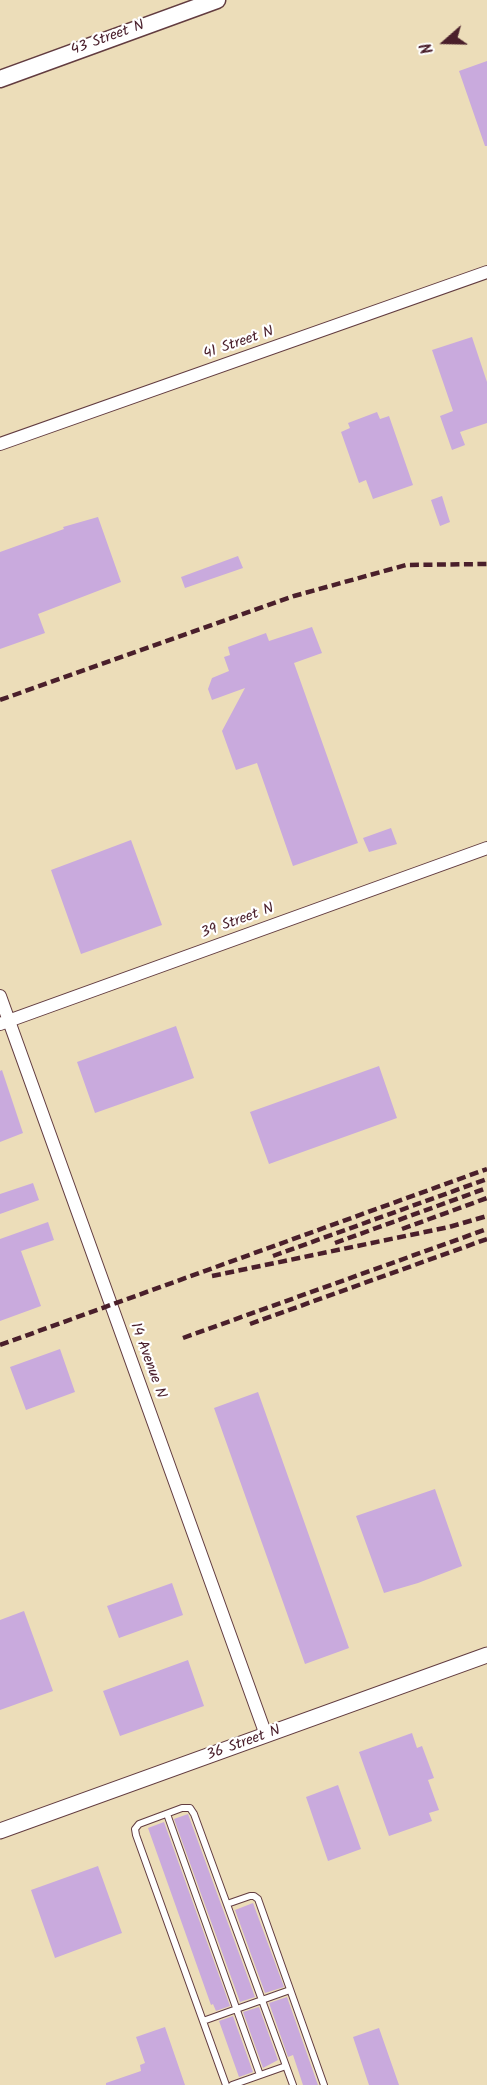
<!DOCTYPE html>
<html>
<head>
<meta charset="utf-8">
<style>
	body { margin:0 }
	#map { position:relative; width:487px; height:2085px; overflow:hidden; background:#ecddb9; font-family:Kalam,sans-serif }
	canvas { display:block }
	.north { position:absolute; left:415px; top:12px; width:60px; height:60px; -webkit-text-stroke:4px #fff; paint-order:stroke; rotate:250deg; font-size:16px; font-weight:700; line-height:24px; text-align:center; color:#4a1f2b }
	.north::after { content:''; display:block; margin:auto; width:21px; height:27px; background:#4a1f2b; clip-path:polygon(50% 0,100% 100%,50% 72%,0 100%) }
</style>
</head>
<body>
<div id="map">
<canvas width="487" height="2085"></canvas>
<div class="north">N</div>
</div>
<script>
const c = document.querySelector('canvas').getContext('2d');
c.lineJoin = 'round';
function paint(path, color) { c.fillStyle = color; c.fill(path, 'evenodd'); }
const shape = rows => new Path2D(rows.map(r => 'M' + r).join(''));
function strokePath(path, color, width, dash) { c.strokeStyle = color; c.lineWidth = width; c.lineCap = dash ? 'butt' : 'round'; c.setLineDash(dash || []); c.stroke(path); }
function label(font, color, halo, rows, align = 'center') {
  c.font = font + ' Kalam,sans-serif'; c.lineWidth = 4.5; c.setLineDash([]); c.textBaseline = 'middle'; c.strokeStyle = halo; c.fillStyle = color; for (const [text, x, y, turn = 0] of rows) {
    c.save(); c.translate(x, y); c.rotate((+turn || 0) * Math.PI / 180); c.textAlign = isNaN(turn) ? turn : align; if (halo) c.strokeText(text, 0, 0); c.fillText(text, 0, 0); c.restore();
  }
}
paint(shape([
	[487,61,487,146,485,146,459,71],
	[472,337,487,382,487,423,460,432,465,445,452,450,440,416,453,411,432,350],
	[377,412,380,419,389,416,413,485,373,499,366,480,359,483,341,432,350,428,348,423],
	[442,496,450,522,440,526,431,500],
	[98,517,121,582,38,614,45,633,0,649,0,552,64,529,63,527],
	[238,556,243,568,185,588,181,577],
	[312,627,322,653,294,663,358,843,293,866,257,763,236,770,222,731,245,688,212,700,208,689,212,678,229,671,224,657,230,655,228,647,266,633,269,641],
	[391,828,397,844,369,852,363,838],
	[131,840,162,925,81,954,51,870],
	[176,1026,194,1078,95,1113,77,1062],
	[379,1066,397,1118,269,1164,250,1112],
	[2,1070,23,1133,0,1142,0,1071],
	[33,1183,39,1200,0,1214,0,1194],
	[48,1222,54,1240,21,1251,41,1306,0,1321,0,1239],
	[60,1349,75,1392,26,1410,10,1367],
	[258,1392,349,1648,305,1664,214,1408],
	[435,1489,462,1566,418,1583,384,1593,356,1516],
	[172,1583,183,1615,119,1638,107,1606],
	[24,1611,53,1691,0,1710,0,1620],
	[188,1660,204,1706,120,1736,103,1691],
	[412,1733,417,1748,422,1746,434,1778,428,1780,439,1810,429,1813,432,1821,389,1836,359,1752],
	[338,1785,361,1849,328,1861,306,1797],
	[188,1814,255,1997,240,2002,174,1819],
	[164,1822,230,2006,216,2011,213,2004,211,2005,148,1828],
	[98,1866,122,1933,55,1958,31,1890],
	[253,1903,284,1987,265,1993,235,1910],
	[287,1997,318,2085,303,2085,293,2055,288,2057,269,2003],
	[259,2007,278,2060,263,2068,243,2012],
	[233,2016,253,2072,239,2077,219,2021],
	[165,2027,185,2085,106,2085,106,2083,141,2071,140,2065,145,2063,136,2037],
	[379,2028,399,2085,369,2085,353,2037]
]), '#c9aadd');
const service = shape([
	[167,1814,260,2075],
	[227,1904,250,1896,254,1896,258,1899,324,2085],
	[203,2021,290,1990],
	[226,2085,136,1835,135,1829,139,1824,182,1808,190,1808,194,1814,293,2085],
	[232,2085,286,2066]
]);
const minor = shape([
	[0,444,487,272],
	[0,996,266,1735],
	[0,1024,487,848]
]);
const tertiary = shape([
	[0,1831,487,1655]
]);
const secondary = shape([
	[0,79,217,0]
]);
strokePath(service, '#623c40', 8);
strokePath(minor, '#623c40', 14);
strokePath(tertiary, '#623c40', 17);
strokePath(secondary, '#623c40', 19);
strokePath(service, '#fff', 6);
strokePath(minor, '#fff', 12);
strokePath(tertiary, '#fff', 15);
strokePath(secondary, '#fff', 16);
strokePath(shape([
	[0,700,294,596,406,565,487,564],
	[402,1229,487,1198],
	[335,1243,487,1188],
	[273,1256,487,1179],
	[212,1276,449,1227,487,1216],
	[250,1324,487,1239],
	[183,1338,487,1229],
	[0,1345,487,1169]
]), '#4a1f2b', 4.5, [9, 4.5]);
label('15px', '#4a1f2b', '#fff', [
	["43 Street N",108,39,-20],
	["41 Street N",239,344,-19],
	["39 Street N",238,922,-20],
	["14 Avenue N",147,1361,70],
	["36 Street N",244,1744,-20]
]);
</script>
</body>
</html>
